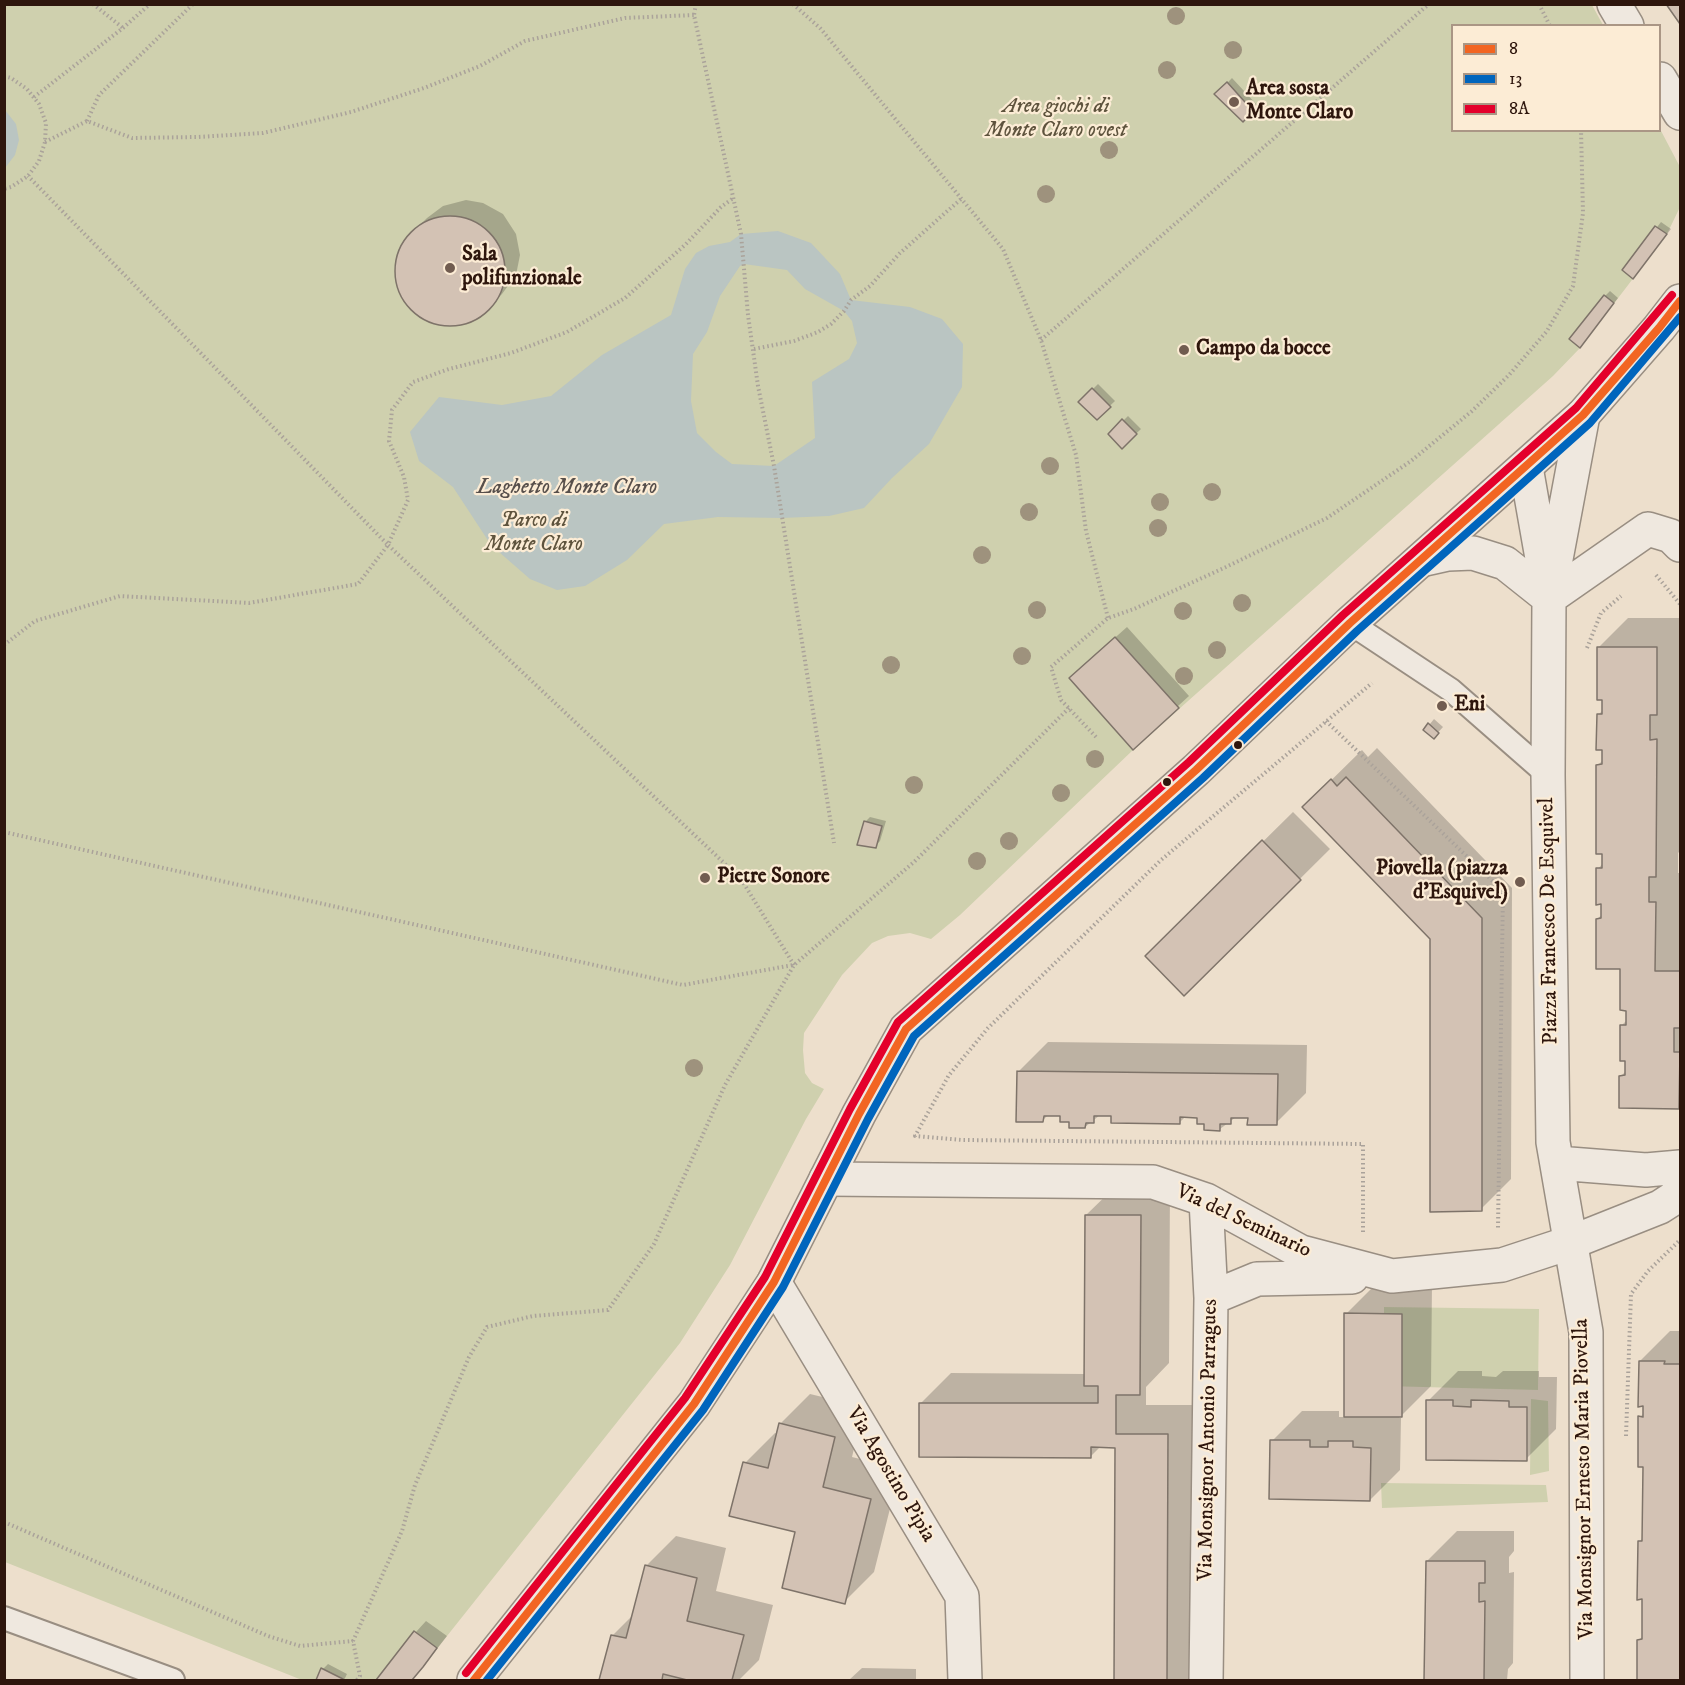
<!DOCTYPE html>
<html>
<head>
<meta charset="utf-8">
<style>
	body { margin:0 }
	#map { position:relative; width:1685px; height:1685px; overflow:hidden; background:#eddfcc; font-family:"IM FELL DW Pica",serif }
	canvas { display:block }
	.frame { position:absolute; inset:0; border:6px solid #2e160d; pointer-events:none }
	.legend { position:absolute; left:1451px; top:24px; width:210px; height:108px; box-sizing:border-box; background:#fcecd5; border:2px solid #aa9685; margin:0; padding:8px 10px; list-style:none; font-size:18px; color:#2e160d }
	.legend li { display:flex; align-items:center; gap:12px; height:30px }
	.legend b { width:30px; border:2px solid #aa9685 }
</style>
</head>
<body>
<div id="map">
<canvas width="1685" height="1685"></canvas>
<div class="frame"></div>
<ul class="legend">
<li><b style="height:8px;background:#f26522"></b>8</li>
<li><b style="height:8px;background:#0065bd"></b>13</li>
<li><b style="height:8px;background:#e4002b"></b>8A</li>
</ul>
</div>
<script>
const c = document.querySelector('canvas').getContext('2d');
c.lineJoin = 'round';
function paint(path, color) { c.fillStyle = color; c.fill(path, 'evenodd'); }
const shape = rows => new Path2D(rows.map(r => 'M' + r).join(''));
function strokePath(path, color, width, dash) { c.strokeStyle = color; c.lineWidth = width; c.lineCap = dash ? 'butt' : 'round'; c.setLineDash(dash || []); c.stroke(path); }
function label(font, color, halo, rows, align = 'center') {
  c.font = font + ' "IM FELL DW Pica",serif'; c.lineWidth = 4.5; c.setLineDash([]); c.textBaseline = 'middle'; c.strokeStyle = halo; c.fillStyle = color; for (const [text, x, y, turn = 0] of rows) {
    c.save(); c.translate(x, y); c.rotate((+turn || 0) * Math.PI / 180); c.textAlign = isNaN(turn) ? turn : align; if (halo) c.strokeText(text, 0, 0); c.fillText(text, 0, 0); c.restore();
  }
}
paint(shape([
	[4,5,1592,5,1603,25,1452,26,1452,130,1660,130,1660,129,1680,167,1680,207,1667,234,1580,348,1553,376,1133,750,960,915,931,939,910,933,888,936,872,943,842,975,804,1033,803,1050,805,1073,812,1083,824,1089,806,1119,730,1265,680,1343,412,1680,302,1680,5,1562],
	[1384,1307,1539,1309,1538,1390,1384,1386],
	[1531,1399,1548,1401,1549,1471,1530,1475],
	[1381,1483,1546,1485,1548,1502,1382,1508]
]), '#cfd0ae');
paint(shape([
	[5,110,16,124,19,140,15,155,5,168],
	[778,231,811,243,840,274,851,300,910,307,942,319,963,344,962,387,929,444,892,478,864,508,829,516,782,518,718,517,664,524,627,560,585,586,557,590,530,579,491,545,453,487,419,461,410,432,439,397,502,405,551,396,602,355,671,315,685,269,696,253,709,246,730,242,741,234],
	[744,264,787,270,805,289,844,311,852,321,857,343,849,359,812,382,815,438,774,466,732,464,716,452,697,433,691,401,693,354,707,332,720,296,740,266]
]), '#bac5c2');
paint(shape([
	[1232,78,1257,105,1243,120,1217,94],
	[466,200,483,203,503,214,516,234,520,255,516,275,502,294,485,311,466,322,443,324,426,319,411,308,400,292,396,271,398,255,411,234,427,218,443,206],
	[1661,222,1671,229,1638,272,1624,270],
	[1610,291,1618,298,1585,341,1605,296],
	[1098,384,1115,401,1097,418,1080,402],
	[1128,416,1141,429,1122,447,1110,434],
	[1628,618,1680,618,1680,851,1678,853,1678,873,1680,873,1680,1105,1678,1107,1621,1076,1626,1071,1622,1025,1627,1020,1622,968,1597,919,1603,914,1598,869,1603,863,1598,765,1603,760,1598,715,1604,709,1598,648],
	[1127,627,1189,696,1133,747,1081,668],
	[1434,719,1443,727,1434,737,1425,730],
	[1377,748,1512,888,1511,1179,1481,1209,1432,938,1304,807,1362,750,1368,757],
	[1293,812,1330,849,1184,994,1147,956],
	[870,817,886,821,880,841,875,846,865,822],
	[1048,1042,1307,1045,1306,1093,1276,1123,1249,1117,1236,1117,1220,1129,1198,1117,1186,1116,1180,1122,1100,1115,1085,1127,1070,1121,1062,1114,1049,1114,1043,1120,1018,1072],
	[1117,1185,1170,1186,1169,1363,1146,1387,1146,1405,1197,1405,1196,1680,1116,1680,1117,1446,1101,1446,1091,1456,921,1403,951,1373,1086,1374,1086,1215],
	[1376,1284,1432,1284,1431,1386,1399,1418,1401,1418,1400,1470,1370,1500,1272,1441,1302,1411,1339,1411,1339,1417,1345,1417,1346,1314],
	[1670,1331,1680,1331,1680,1680,1638,1680,1639,1640,1644,1635,1644,1598,1639,1542,1644,1537,1645,1466,1640,1417,1645,1412,1640,1361],
	[1458,1371,1482,1371,1482,1376,1496,1377,1503,1371,1539,1371,1539,1377,1557,1377,1556,1429,1526,1459,1428,1401],
	[810,1394,864,1407,852,1457,900,1469,874,1572,844,1602,797,1531,745,1463,775,1433,778,1434,780,1424],
	[1457,1531,1514,1531,1514,1551,1509,1557,1509,1573,1514,1572,1513,1663,1508,1669,1507,1680,1426,1680,1427,1561],
	[676,1536,726,1548,716,1591,773,1605,759,1660,739,1680,693,1680,684,1678,683,1680,601,1680,612,1636,634,1614,646,1566],
	[426,1621,447,1636,413,1680,378,1680,416,1632],
	[328,1664,347,1674,344,1680,318,1680,323,1669],
	[862,1668,916,1669,916,1680,849,1680]
]), '#0003');
const building = shape([
	[1666,4,1680,4,1680,24,1666,4],
	[1227,82,1253,111,1243,122,1214,94,1227,82],
	'395 271a55 55 0 1 1 110 0a55 55 0 1 1-110 0Z',
	[1655,226,1667,234,1633,279,1622,270,1655,226],
	[1604,295,1614,303,1580,348,1569,339,1604,295],
	[1092,388,1111,407,1097,420,1078,402,1092,388],
	[1122,419,1137,434,1122,449,1108,434,1122,419],
	[1115,637,1179,708,1133,750,1069,678,1115,637],
	[1597,647,1657,647,1657,715,1650,715,1650,740,1657,739,1656,877,1649,877,1649,902,1656,902,1655,971,1680,971,1680,1028,1674,1028,1674,1052,1680,1052,1679,1109,1619,1108,1619,1076,1625,1075,1625,1061,1620,1061,1620,1025,1626,1025,1626,1011,1620,1010,1620,969,1596,969,1596,919,1601,918,1601,904,1596,905,1596,868,1602,868,1602,854,1596,854,1596,765,1602,764,1602,750,1596,750,1597,714,1602,714,1602,700,1597,700,1597,647],
	[1428,723,1439,733,1434,739,1423,730,1428,723],
	[1346,777,1482,918,1482,1211,1430,1212,1430,939,1302,807,1331,779,1337,786,1346,777],
	[864,821,882,826,876,848,857,845,864,821],
	[1262,840,1301,880,1184,996,1145,956,1262,840],
	[1017,1071,1278,1074,1277,1125,1247,1125,1248,1118,1231,1118,1231,1124,1220,1124,1220,1131,1204,1130,1204,1124,1197,1124,1197,1118,1180,1117,1180,1124,1111,1123,1111,1116,1094,1116,1094,1123,1086,1123,1085,1128,1069,1128,1069,1122,1060,1122,1060,1116,1044,1116,1043,1122,1016,1122,1017,1071],
	[1085,1215,1141,1215,1140,1395,1116,1395,1116,1434,1168,1434,1167,1680,1114,1680,1115,1448,1091,1447,1091,1458,919,1457,919,1403,1098,1403,1098,1386,1084,1386,1085,1215],
	[1344,1313,1402,1314,1402,1417,1344,1417,1344,1313],
	[1639,1361,1665,1361,1664,1364,1680,1364,1680,1680,1637,1680,1637,1640,1642,1639,1642,1599,1637,1600,1638,1541,1642,1541,1643,1467,1638,1467,1638,1416,1643,1417,1643,1406,1638,1407,1639,1361],
	[1426,1400,1453,1400,1453,1406,1471,1407,1471,1400,1509,1401,1509,1407,1527,1407,1527,1461,1426,1460,1426,1400],
	[779,1423,835,1437,823,1487,871,1499,845,1604,782,1588,795,1532,729,1516,743,1462,768,1468,779,1423],
	[1270,1440,1310,1440,1310,1447,1328,1447,1328,1441,1353,1441,1353,1447,1371,1448,1370,1501,1269,1499,1270,1440],
	[1426,1561,1485,1561,1485,1583,1479,1583,1479,1602,1485,1601,1484,1680,1424,1680,1426,1561],
	[645,1565,697,1578,687,1621,744,1635,732,1680,687,1680,663,1674,662,1680,599,1680,611,1635,626,1638,645,1565],
	[414,1631,437,1648,423,1667,412,1680,376,1680,414,1631],
	[321,1668,343,1679,342,1680,316,1680,321,1668]
]);
paint(building, '#d3c2b4');
strokePath(building, '#7e7369', 1.5);
const service = shape([
	[1350,623,1451,690,1548,775],
	[4,1618,173,1680]
]);
const minor = shape([
	[1614,4,1627,26],
	[1660,79,1680,113],
	[1526,467,1549,598,1548,775,1553,1142,1586,1332,1587,1680],
	[1421,560,1448,554,1473,553,1505,563,1549,598],
	[1553,575,1583,415],
	[1549,598,1648,529,1671,536,1680,545],
	[1557,1163,1646,1170,1680,1167],
	[826,1179,1153,1182,1206,1200,1301,1252,1392,1276,1502,1265,1572,1242,1660,1207,1680,1194],
	[1206,1200,1211,1298,1206,1680],
	[774,1282,962,1596,965,1680],
	[1211,1298,1257,1279,1352,1277]
]);
const tertiary = shape([
	[474,1680,694,1404,774,1282,859,1114,906,1029,1196,770,1350,623,1583,415,1659,328,1680,301]
]);
strokePath(service, '#998e82', 26);
strokePath(minor, '#998e82', 36);
strokePath(tertiary, '#998e82', 36);
strokePath(shape([
	[93,4,123,28],
	[696,4,694,15,741,234,748,315,758,386,774,466,834,843],
	[793,4,820,28,1003,249,1041,340,1076,455,1086,531,1108,618],
	[1539,4,1550,26],
	[4,76,11,78,27,89,39,104,46,123,45,142,39,161,28,176,11,187,4,189],
	[34,97,123,28,150,4],
	[87,121,99,95,193,4],
	[45,142,87,121,132,138,198,137,263,133,351,112,424,88,480,66,525,41,625,18,694,15],
	[732,199,721,207,686,244,625,298,567,332,511,353,449,369,413,382,392,410,389,441,404,477,408,500,388,545,741,879,794,965],
	[1041,340,1429,4],
	[754,349,794,341,818,332,831,324,844,311,851,300,870,286,900,253,961,199],
	[1656,575,1680,604],
	[4,645,35,621,120,596,249,603,358,584,388,545,28,176],
	[1587,648,1601,613,1621,596],
	[1326,721,1503,891,1498,1228],
	[1096,737,1061,700,1051,667,1108,618,1134,609,1226,567,1327,518,1411,461,1472,411,1509,375,1547,331,1573,286,1583,213,1581,130],
	[4,832,683,985,793,965],
	[1363,1232,1363,1144,962,1140,915,1136,949,1075,988,1028,1161,860,1372,683],
	[1626,1436,1631,1294,1648,1271,1680,1240],
	[4,1522,268,1636,300,1646,353,1641],
	[357,1680,360,1676,353,1641,402,1531,415,1485,469,1357,487,1327,533,1316,608,1310,654,1244,725,1085,794,965,914,862,1069,708]
]), '#aaa29a', 4, [1.5, 3]);
strokePath(service, '#efe8df', 22);
strokePath(minor, '#efe8df', 33);
strokePath(tertiary, '#efe8df', 33);
strokePath(shape([
	[474,1680,694,1404,774,1282,859,1114,906,1029,1196,770,1350,623,1583,415,1659,328,1680,301]
]), '#f26522', 8);
strokePath(shape([
	[487,1680,703,1410,783,1287,868,1119,914,1036,1203,778,1357,631,1590,423,1680,317]
]), '#0065bd', 8);
strokePath(shape([
	[466,1673,685,1398,765,1277,850,1109,898,1022,1189,762,1343,615,1576,408,1672,295]
]), '#e4002b', 8);
c.fillStyle = '#9e927d';
for (const [x, y] of [
	[1176,16],
	[1233,50],
	[1167,70],
	[1109,150],
	[1046,194],
	[1050,466],
	[1212,492],
	[1160,502],
	[1029,512],
	[1158,528],
	[982,555],
	[1242,603],
	[1037,610],
	[1183,611],
	[1217,650],
	[1022,656],
	[891,665],
	[1184,676],
	[1095,759],
	[914,785],
	[1061,793],
	[1009,841],
	[977,861],
	[694,1068]
]) { c.beginPath(); c.arc(x, y, 9, 0, 2 * Math.PI); c.fill(); }
for (const [x, y, r, color] of [
	[1234,102,6,"#715c50"],
	[450,268,6,"#715c50"],
	[1184,350,6,"#715c50"],
	[1442,706,6,"#715c50"],
	[1238,745,5,"#2e160d"],
	[1167,782,5,"#2e160d"],
	[705,878,6,"#715c50"],
	[1520,882,6,"#715c50"]
]) { const dot = new Path2D(); dot.arc(x, y, r, 0, 2 * Math.PI); c.fillStyle = color; c.fill(dot); strokePath(dot, '#fcecd5', 2); }
label('bold 21px', '#2e160d', '#fcecd5', [
	["Area sosta",1246,90],
	["Monte Claro",1246,114],
	["Sala",462,256],
	["polifunzionale",462,280],
	["Campo da bocce",1196,350],
	["Eni",1454,706],
	["Piovella (piazza",1508,870,"right"],
	["d'Esquivel)",1508,894,"right"],
	["Pietre Sonore",717,878]
], 'left');
label('italic 21px', '#5e533d', '#fcecd5', [
	["Area giochi di",1056,108],
	["Monte Claro ovest",1056,132],
	["Parco di",534,522],
	["Monte Claro",534,546]
]);
label('21px', '#2e160d', '#fcecd5', [
	["Piazza Francesco De Esquivel",1550,921,-91],
	["Via del Seminario",1243,1222,25],
	["Via Monsignor Antonio Parragues",1209,1440,-89],
	["Via Agostino Pipia",890,1475,59],
	["Via Monsignor Ernesto Maria Piovella",1585,1479,-91]
]);
label('italic 22px', '#574f4b', '#fcecd5', [
	["Laghetto Monte Claro",567,488]
]);
</script>
</body>
</html>
